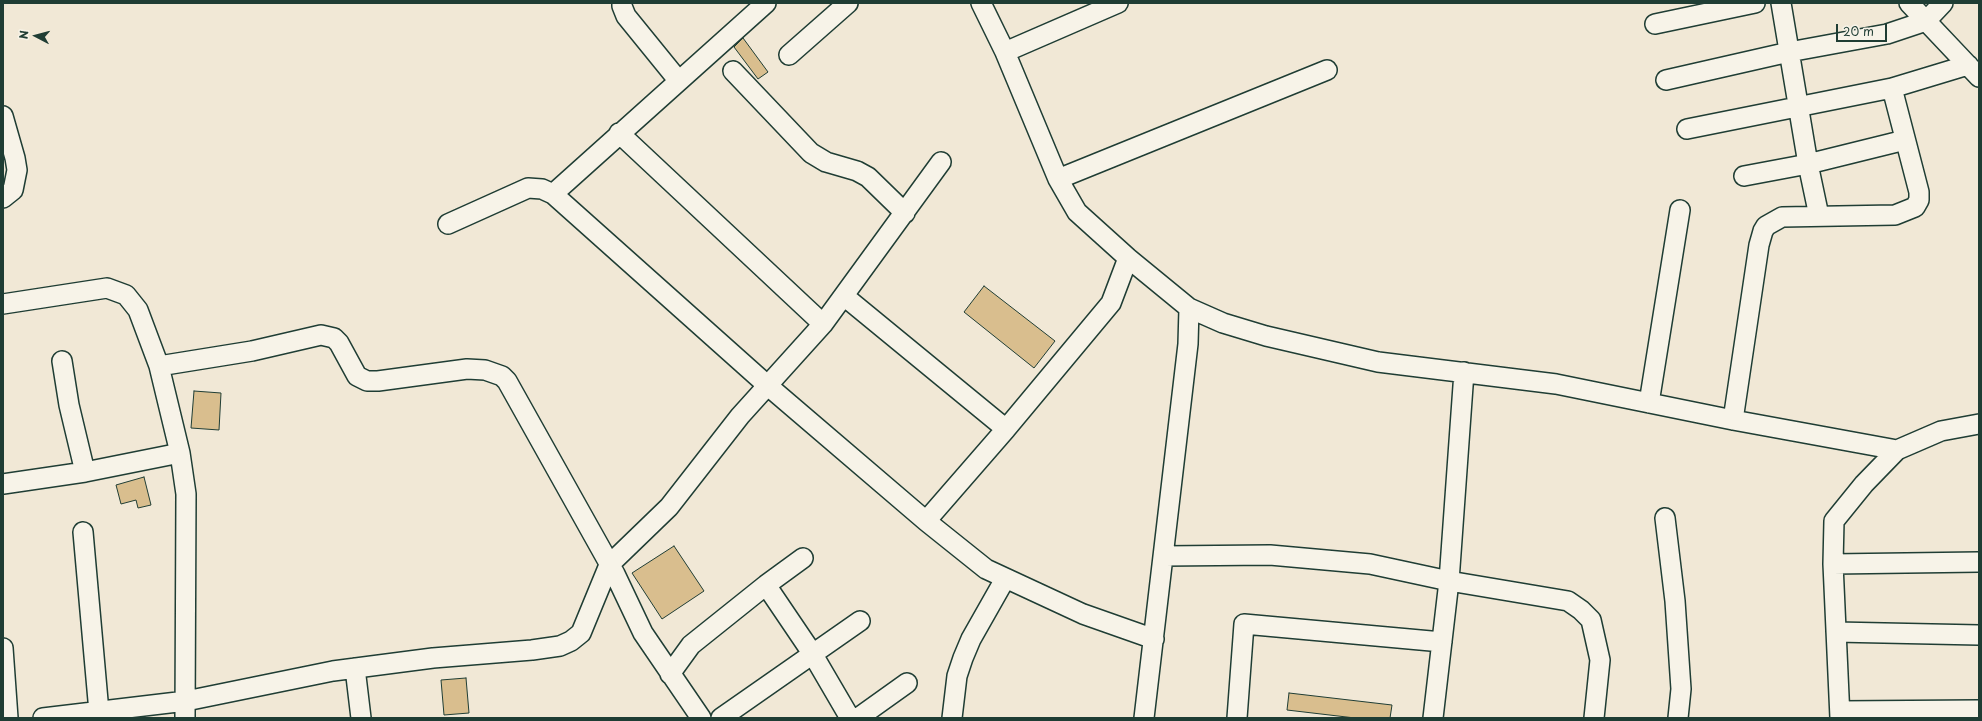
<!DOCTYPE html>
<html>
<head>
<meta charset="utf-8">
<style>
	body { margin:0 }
	#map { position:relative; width:1982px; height:721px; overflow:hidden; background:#f1e8d6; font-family:"Playpen Sans",sans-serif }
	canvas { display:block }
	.frame { position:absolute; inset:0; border:4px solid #1f3d34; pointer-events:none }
	.north { position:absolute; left:16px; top:16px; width:40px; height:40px; -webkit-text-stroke:3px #f7f3e8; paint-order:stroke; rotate:276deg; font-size:11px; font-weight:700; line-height:16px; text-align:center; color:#1f3d34 }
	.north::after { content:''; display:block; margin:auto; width:14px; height:18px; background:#1f3d34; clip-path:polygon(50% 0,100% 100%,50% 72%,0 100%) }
	.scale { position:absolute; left:1836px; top:24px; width:51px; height:18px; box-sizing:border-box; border:2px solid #1f3d34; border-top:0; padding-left:5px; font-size:12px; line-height:14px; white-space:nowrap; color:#1f3d34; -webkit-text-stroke:3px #f7f3e8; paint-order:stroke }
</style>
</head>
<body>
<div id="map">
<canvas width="1982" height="721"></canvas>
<div class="frame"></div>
<div class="north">N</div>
<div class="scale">20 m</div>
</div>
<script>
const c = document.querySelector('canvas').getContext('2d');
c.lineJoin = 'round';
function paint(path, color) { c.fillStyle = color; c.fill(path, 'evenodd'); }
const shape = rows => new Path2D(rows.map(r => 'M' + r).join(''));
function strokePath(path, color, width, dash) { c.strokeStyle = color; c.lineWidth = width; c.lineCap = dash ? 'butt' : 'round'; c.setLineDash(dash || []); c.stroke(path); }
const building = shape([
	[743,38,768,72,758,79,734,47,743,38],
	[984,286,1055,341,1034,368,964,312,984,286],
	[194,391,221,393,219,430,191,428,194,391],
	[144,477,151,505,138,508,136,500,121,504,116,485,144,477],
	[674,546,704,591,662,619,632,573,674,546],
	[466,678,469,713,444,715,441,680,466,678],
	[1289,693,1392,705,1390,718,1355,718,1287,710,1289,693]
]);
paint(building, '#d9be8e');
strokePath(building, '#1f3d34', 1);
const minor = shape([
	[622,3,622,6,626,16,678,80],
	[981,3,1005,52,1058,179,1077,212,1128,258,1189,308,1223,323,1266,336,1378,362,1556,384,1733,420,1897,450],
	[1781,3,1808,164,1819,216],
	[1909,3,1979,77],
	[1655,24,1755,3],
	[1005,52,1118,3],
	[789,55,848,3],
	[733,71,811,153,826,162,857,171,868,177,905,213],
	[1666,80,1789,52,1887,34,1926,21,1943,3],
	[3,116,15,158,17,170,13,190,3,198],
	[1687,129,1892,88],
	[619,133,823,324],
	[1744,176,1808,164,1905,140],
	[1058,179,1327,70],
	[553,194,766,3],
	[448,224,528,188,542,189,553,194,767,385,926,521,986,569,1083,614,1154,639],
	[844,296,1006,429,926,521],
	[3,304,107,288,126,295,138,310,159,366,180,453,186,494,185,718],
	[62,361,69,405,85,472],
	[159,366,252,351,321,335,334,338,339,343,357,376,367,381,378,381,467,369,485,370,502,376,507,381,615,574,643,633,701,718],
	[1649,403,1680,210],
	[1733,420,1759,245,1763,231,1766,226,1782,217,1895,215,1915,207,1919,200,1919,192,1892,88,1968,65],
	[1006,429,1111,303,1128,258],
	[3,484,85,472,180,453],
	[1665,518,1675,601,1681,689,1678,718],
	[83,532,99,712],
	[1164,556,1270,555,1370,564,1449,581,1568,601,1581,610,1591,620,1600,660,1594,718],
	[1833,564,1979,562],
	[766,585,812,653,850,718],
	[1836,632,1979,635],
	[3,648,8,718],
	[355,668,361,718],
	[670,674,691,645,766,585,803,558],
	[1841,711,1979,710],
	[43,718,186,701,333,671,433,658,532,650,560,646,571,641,581,633,609,565,669,507,740,416,823,324,941,162],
	[721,718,860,621],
	[858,718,907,683],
	[952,718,957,676,963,658,971,639,1005,579],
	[1144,718,1188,344,1189,308],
	[1237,718,1244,624,1442,642],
	[1433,718,1449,581,1464,372],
	[1840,718,1833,564,1834,521,1864,484,1897,450,1941,431,1979,424]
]);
strokePath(minor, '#1f3d34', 22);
strokePath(minor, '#f7f3e8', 19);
</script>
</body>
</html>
